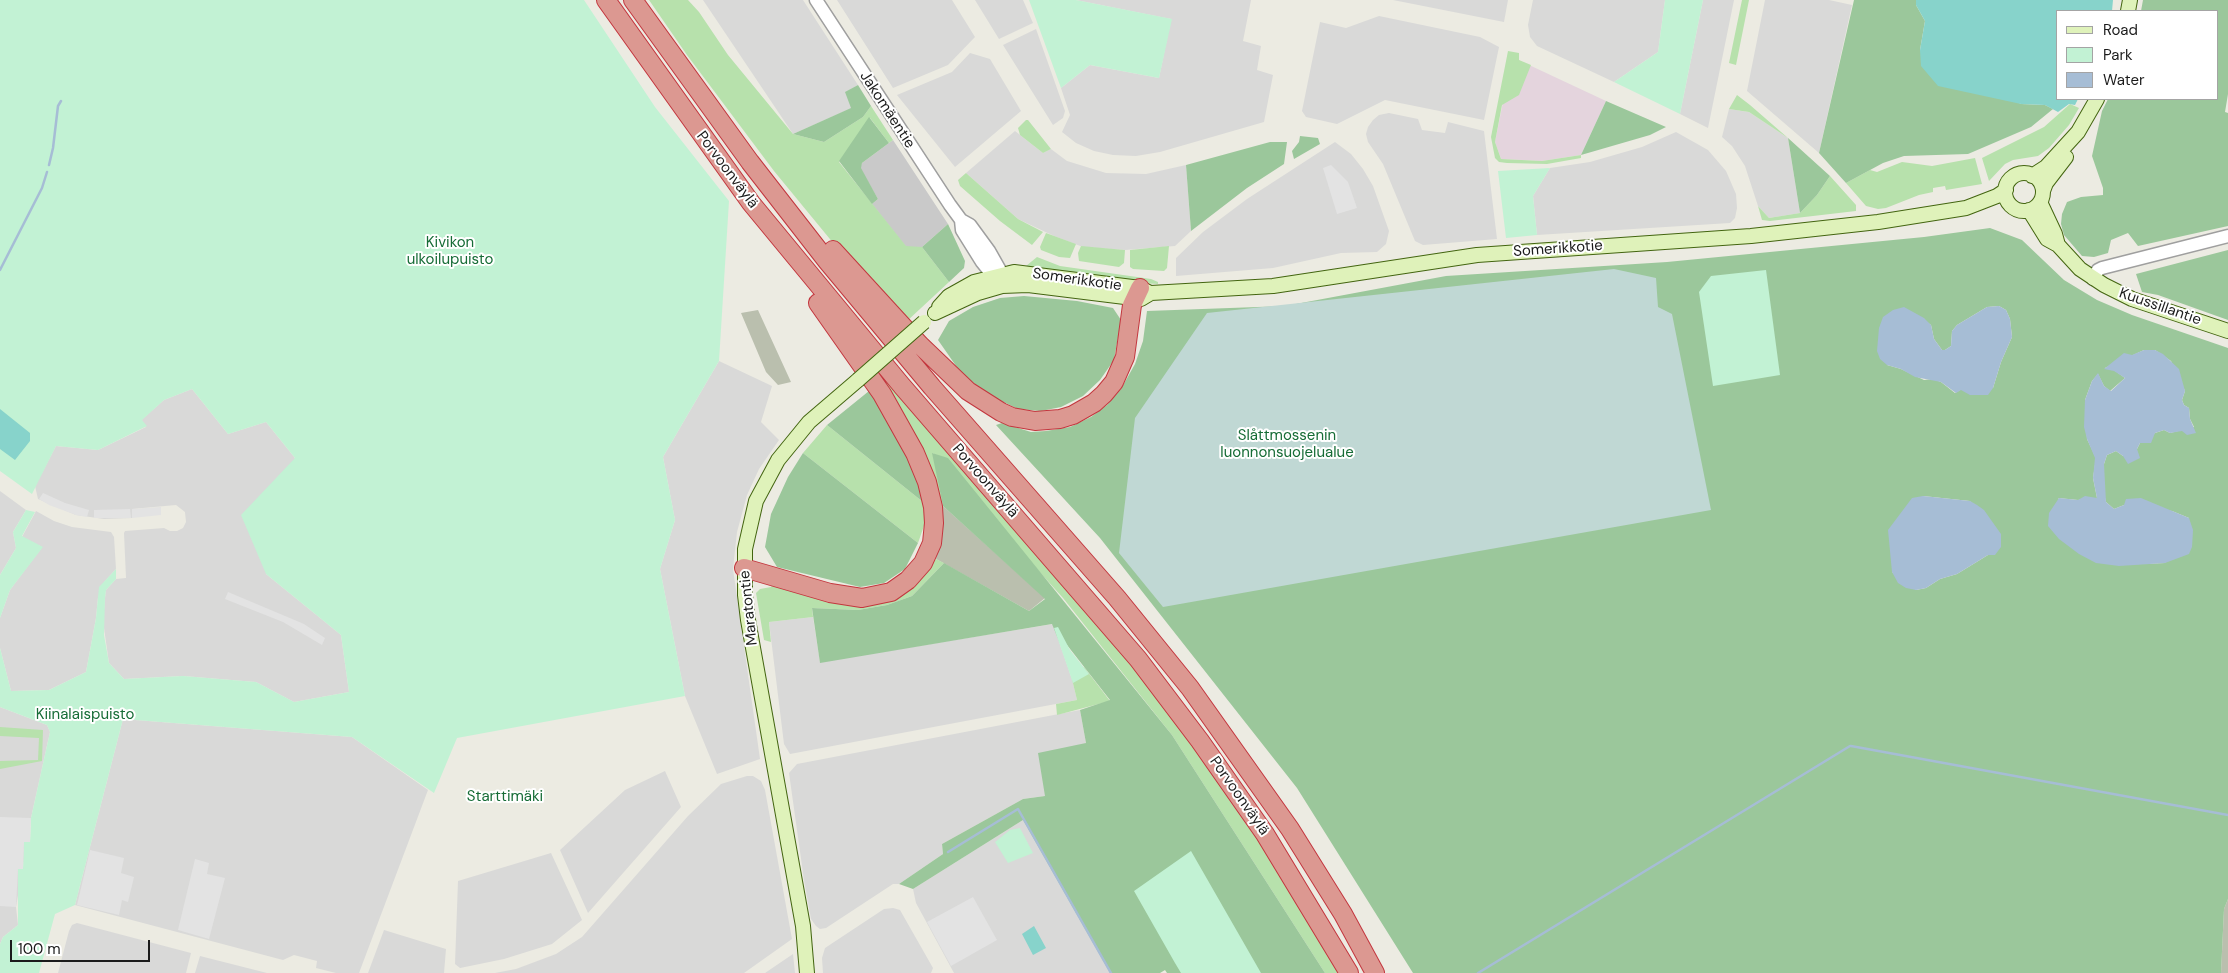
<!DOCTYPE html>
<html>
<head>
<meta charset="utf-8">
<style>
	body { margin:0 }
	#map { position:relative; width:2228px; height:973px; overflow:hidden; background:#ecebe2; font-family:"DM Sans",sans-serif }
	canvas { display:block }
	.legend { position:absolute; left:2056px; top:10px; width:162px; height:90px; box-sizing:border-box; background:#fff; border:1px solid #a4a4a4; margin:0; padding:6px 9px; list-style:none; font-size:15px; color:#1b1b1b }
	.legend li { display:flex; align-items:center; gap:10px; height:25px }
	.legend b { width:25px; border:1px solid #a4a4a4 }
	.scale { position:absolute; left:10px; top:940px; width:140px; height:22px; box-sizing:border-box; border:2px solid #1b1b1b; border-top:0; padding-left:6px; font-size:15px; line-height:18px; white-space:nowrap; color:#1b1b1b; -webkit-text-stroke:4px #fff; paint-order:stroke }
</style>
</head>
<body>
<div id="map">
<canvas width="2228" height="973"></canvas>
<ul class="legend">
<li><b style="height:6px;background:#dff2ba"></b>Road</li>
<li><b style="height:14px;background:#c2f2d4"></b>Park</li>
<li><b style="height:14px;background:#a6bdd5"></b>Water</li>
</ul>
<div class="scale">100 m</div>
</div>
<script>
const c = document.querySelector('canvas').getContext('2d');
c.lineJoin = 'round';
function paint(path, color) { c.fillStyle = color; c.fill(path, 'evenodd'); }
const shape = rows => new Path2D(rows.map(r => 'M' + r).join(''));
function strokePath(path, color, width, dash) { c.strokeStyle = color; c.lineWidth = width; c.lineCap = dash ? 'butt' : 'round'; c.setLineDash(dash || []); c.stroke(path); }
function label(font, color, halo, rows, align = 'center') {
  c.font = font + ' "DM Sans",sans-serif'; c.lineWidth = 4; c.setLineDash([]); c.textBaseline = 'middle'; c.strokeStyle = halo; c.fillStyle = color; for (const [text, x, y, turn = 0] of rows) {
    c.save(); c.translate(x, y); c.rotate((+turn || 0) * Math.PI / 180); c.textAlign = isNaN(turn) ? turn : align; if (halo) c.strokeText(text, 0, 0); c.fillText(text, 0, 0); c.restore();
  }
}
paint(shape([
	[703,0,803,0,858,85,846,92,852,108,793,134],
	[837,0,952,0,975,37,948,65,893,88],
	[975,0,1023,0,1033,23,999,39],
	[1076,0,1251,0,1243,41,1261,46,1257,70,1273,75,1264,122,1160,152,1136,156,1113,155,1094,151,1076,143,1062,132,1070,115,1061,88,1090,65,1159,78,1171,19],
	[1393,0,1508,0,1504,22],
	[1533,0,1665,0,1658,52,1614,82,1537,46,1530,37,1528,25],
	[1703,0,1734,0,1708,128,1680,114],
	[1765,0,1829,0,1852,5,1819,153,1747,91],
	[1379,16,1480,37,1499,47,1484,120,1385,100,1337,124,1306,117,1302,111,1320,22,1346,28],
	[1036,29,1065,111,1063,118,1053,125,1003,45],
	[970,53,990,59,1021,111,955,167,897,95,952,72],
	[1729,109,1749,112,1788,138,1800,213,1769,218,1758,206,1745,166,1732,146,1722,137],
	[1389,113,1418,119,1422,130,1445,133,1448,122,1484,131,1497,239,1423,245,1415,241,1383,164,1368,142,1366,134,1368,127,1373,120,1379,115],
	[1015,131,1043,153,1051,149,1067,161,1106,173,1146,174,1186,165,1191,231,1175,246,1125,250,1083,247,1054,236,1018,219,966,173],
	[1676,132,1708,150,1726,171,1736,194,1737,208,1735,218,1730,223,1537,235,1533,196,1550,168,1590,162,1642,147],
	[1335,142,1351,154,1363,169,1373,186,1389,231,1386,244,1377,252,1341,253,1273,268,1176,276,1176,258,1203,232,1247,199],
	[719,361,772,386,761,422,779,440,759,469,747,495,737,532,733,569,760,759,717,774,685,696,660,569,675,520,663,457],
	[192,389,228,434,266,422,295,458,266,574,341,635,349,692,294,702,256,682,183,676,124,679,109,663,103,621,105,598,106,590,116,579,126,578,124,533,125,531,164,528,170,531,177,531,183,528,186,522,185,512,176,505,132,509,132,518,104,519,76,515,38,499,35,486,56,446,98,450,146,427,141,420,164,400],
	[0,491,26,510,13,532,16,548,0,575],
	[36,511,54,521,72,527,111,532,114,537,116,569,105,581,98,597,96,618,86,672,49,690,11,691,0,648,0,618,10,590,42,547,22,537],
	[813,617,820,662,1053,624,1072,679,1077,700,790,754,784,744,769,622],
	[0,707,47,725,50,732,31,818,16,907,18,925,3,937,0,944],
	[1080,710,1086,743,1045,796,1023,799,942,844,943,854,899,884,893,884,826,928,820,929,816,926,811,919,804,880,789,773,797,764],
	[123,719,352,737,428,790,359,973,336,973,316,968,317,961,294,955,283,960,75,905],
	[665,771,681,807,588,913,560,850,625,790],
	[747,776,753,776,761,781,765,790,792,939,744,973,495,973,516,969,556,954,582,937,688,816,721,784],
	[1023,820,1110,973,954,973,916,903,913,889],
	[551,853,582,920,552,944,504,959,460,968,455,964,458,881],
	[893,908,900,910,933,968,931,973,823,973,822,958,825,948,884,909],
	[77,923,191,953,186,973,58,973,69,931,72,925],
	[384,930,446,949,444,973,368,973],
	[793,954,795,973,765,973],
	[200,956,267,973,195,973]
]), '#d9d9d8');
paint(shape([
	[1512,57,1606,101,1581,155,1542,161,1501,159,1495,142]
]), '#e4d4dd');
paint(shape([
	[893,140,948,224,922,247,906,247,872,204,878,199,860,168,862,163]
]), '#c9c9c9');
paint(shape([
	[758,310,791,382,778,385,766,372,741,313],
	[936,501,943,506,1045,598,1029,611,936,559,939,525],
	[2228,899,2228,973,2221,973,2224,909]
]), '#babfae');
paint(shape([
	[649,0,688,0,699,12,728,55,793,134,824,142,863,117,871,106,893,140,889,143,870,118,839,162,906,246,922,247,949,282,906,322,834,244,774,171,687,55],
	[1742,0,1749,0,1736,65,1729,63],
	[1508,51,1519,53,1519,60,1531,65,1519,95,1502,105,1495,142,1501,159,1542,161,1581,155,1581,158,1547,164,1507,163,1499,162,1495,158,1491,137],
	[1737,95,1750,105,1788,138,1749,112,1729,109],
	[2070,104,2079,108,2069,125,2049,148,2038,156,2013,160,2005,164,1989,181,1982,158,2044,127],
	[1026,120,1028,120,1051,149,1043,153,1020,135,1018,128],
	[1975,158,1982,184,1946,190,1945,186,1933,188,1933,192,1919,195,1886,208,1878,209,1866,206,1846,183,1870,170,1877,172,1902,162,1932,166],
	[966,173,1018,219,1043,232,1032,245,1000,221,960,186,958,180],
	[1830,176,1856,205,1856,211,1770,221,1762,220,1758,206,1769,218,1800,213,1817,195],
	[1046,233,1076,244,1070,258,1059,257,1041,250,1040,247],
	[1081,246,1125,250,1124,263,1119,267,1079,261,1078,253],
	[1169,246,1167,268,1164,271,1133,269,1130,267,1130,250],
	[1037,257,1060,266,1151,279,1158,282,1158,284,1121,282,1027,268,1026,266],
	[880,373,1126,658,1202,757,1261,843,1339,973,1325,973,1172,735,1063,598,933,453,943,506,936,501,875,377],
	[827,425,923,502,925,523,918,543,803,453],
	[936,559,944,563,912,596,887,605,858,610,812,608,813,617,769,622,771,642,764,640,756,593,760,589,771,587,774,583,821,595,906,587],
	[1084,667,1110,701,1057,715,1056,704,1077,700,1071,675],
	[0,727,43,730,42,761,0,769,0,761,38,760,39,738,0,736]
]), '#b7e1ac');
paint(shape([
	[1854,0,1916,0,1916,5,1925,21,1920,50,2021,104,2045,105,2053,109,2031,127,1968,154,1904,156,1883,163,1846,183,1819,153],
	[2143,0,2228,0,2228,94,2225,112,2228,113,2228,226,2138,246,2128,233,2111,240,2108,253,2094,257,2082,256,2064,235,2061,224,2062,214,2067,202,2081,197,2103,195,2103,188,2092,156,2102,111,2108,99,2217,99,2217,11,2141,11],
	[858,85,871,106,863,117,824,142,793,134,851,108,845,92],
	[1606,101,1666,127,1650,135,1581,155],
	[869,117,889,143,862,163,861,168,878,199,872,204,839,161],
	[1300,136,1318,138,1320,144,1294,159,1292,151,1299,142],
	[1788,138,1830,176,1817,195,1800,213],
	[1270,142,1287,142,1284,164,1247,188,1191,231,1186,165],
	[948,224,965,261,964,268,949,282,922,247],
	[1990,228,2022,240,2064,280,2097,300,2132,315,2228,348,2228,899,2224,909,2221,973,1413,973,1297,788,1100,538,996,425,1002,423,1031,432,1046,431,1070,427,1091,417,1107,405,1121,389,1135,364,1143,341,1147,311,1285,306,1446,276,1667,262,1924,237],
	[1999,306,2006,310,2010,319,2012,337,2001,362,1993,388,1960,390,1955,393,1941,382,1933,379,1924,380,1901,369,1887,365,1914,313,1931,325,1934,339,1942,350,1945,350,1951,346,1952,331,1957,325,1987,307],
	[2144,350,2155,350,2171,361,2185,391,2182,400,2184,405,2189,408,2190,419,2194,427,2170,433,2164,430,2155,433,2140,443,2137,449,2123,456,2116,451,2107,455,2104,464,2104,493,2106,502,2114,509,2124,505,2172,511,2189,518,2165,563,2143,564,2058,498,2078,500,2097,498,2093,478,2096,458,2087,439,2085,400,2092,381,2098,374,2104,386,2110,391,2125,378,2114,370,2105,368],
	[1923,496,1970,501,1995,555,1988,555,1957,574,1940,579,1926,588,1916,590,1892,572,1892,554],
	[2228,250,2228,320,2158,295,2142,292,2136,274],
	[1024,296,1077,301,1113,308,1121,320,1114,360,1100,380,1083,396,1061,407,1041,411,1018,409,989,395,961,373,938,340,949,321,973,307,1000,298],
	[869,391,898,436,917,480,923,502,827,425],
	[803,453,918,543,905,569,884,583,860,587,777,567,765,547,771,514,788,477],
	[932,453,948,458,1172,735,1325,973,1167,973,1165,970,1160,973,1110,973,1023,820,913,889,899,884,943,854,942,844,1023,799,1045,796,1038,753,1086,743,1080,710,1110,700,1067,645,1061,646,1052,624,820,663,812,608,858,610,887,605,912,596,944,563,1029,611,1045,599,943,506]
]), '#9bc79b');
paint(shape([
	[1614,269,1656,278,1658,307,1672,314,1711,510,1163,607,1119,553,1135,418,1207,313]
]), '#c0d8d4');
paint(shape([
	[0,0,584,0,655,107,729,201,719,361,663,457,675,520,660,569,685,696,457,738,434,793,352,737,123,719,75,905,55,914,39,973,0,973,0,944,3,937,18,925,18,868,23,868,24,842,30,842,31,818,50,732,47,725,0,707,0,648,11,691,49,690,86,672,96,618,99,587,116,569,116,579,106,590,105,598,104,635,109,663,124,679,183,676,256,682,294,702,349,692,341,635,266,574,241,515,295,458,266,422,228,434,192,389,164,400,142,420,147,426,98,450,56,446,32,494,0,471],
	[1029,0,1076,0,1172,19,1159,78,1090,65,1061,88],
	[1665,0,1703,0,1680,114,1614,82,1658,52],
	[1550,168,1533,196,1537,235,1506,238,1498,171],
	[1766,270,1780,375,1713,386,1699,292,1711,276],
	[26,510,35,512,22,536,43,547,10,590,0,618,0,575,16,548,13,532],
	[1058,627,1070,650,1089,674,1073,683,1054,628],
	[1020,828,1033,853,1008,863,995,842,1010,830],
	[1191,851,1261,973,1181,973,1175,963,1134,891]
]), '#c2f2d4');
paint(shape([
	[1916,0,2113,0,2112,11,2057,11,2057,99,2078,99,2075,105,2069,104,2058,112,2045,105,2021,104,1938,86,1921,66,1920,50,1925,21,1916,5],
	[0,409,30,433,30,441,15,460,0,449],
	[1034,926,1046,948,1033,955,1022,934]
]), '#87d3cb');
paint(shape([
	[1331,165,1348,182,1357,208,1337,214,1323,168],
	[43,493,65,503,89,510,87,517,76,515,49,505,39,499],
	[161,507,161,515,132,518,132,509],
	[130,509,131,518,94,518,94,510],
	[228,592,304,624,325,638,322,645,283,622,225,599],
	[0,817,31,818,30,842,24,842,23,869,18,869,16,907,0,906],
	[90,850,124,858,121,873,134,877,128,902,122,900,119,915,77,905],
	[195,859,209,863,207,874,225,878,209,939,178,930],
	[973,897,997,940,951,966,927,922]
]), '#e3e3e3');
paint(shape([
	[1999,306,2006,310,2010,319,2012,337,2001,362,1993,388,1988,395,1970,395,1961,390,1956,393,1941,382,1915,377,1901,369,1887,365,1880,359,1877,351,1879,328,1883,317,1893,310,1904,307,1924,318,1931,325,1934,339,1942,350,1945,350,1951,346,1952,331,1957,325,1987,307],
	[2144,350,2155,350,2163,354,2179,369,2185,391,2182,400,2184,405,2189,408,2190,419,2196,433,2187,435,2182,431,2170,433,2164,430,2155,433,2151,443,2140,443,2137,449,2140,458,2128,464,2123,456,2116,451,2107,455,2104,464,2106,502,2114,509,2124,505,2126,499,2141,498,2189,518,2193,530,2192,547,2189,554,2165,563,2119,566,2096,563,2079,554,2059,539,2048,526,2049,513,2059,498,2078,500,2085,496,2097,498,2093,478,2095,458,2087,439,2084,427,2085,400,2092,381,2098,373,2104,386,2111,391,2125,378,2114,371,2104,369,2124,353,2132,355],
	[1923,496,1970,501,1977,505,1984,510,2001,534,2001,547,1995,555,1988,555,1957,574,1940,579,1926,588,1916,590,1906,588,1898,583,1892,572,1888,530,1912,498]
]), '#a6bdd5');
strokePath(shape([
	[49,165,53,148,58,106,61,101],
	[0,270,42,188,47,172],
	[1851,746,2228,815],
	[948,852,1018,809,1111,973],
	[1478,973,1850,746]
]), '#a6bdd5', 2.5);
const tertiary = shape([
	[816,0,950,205,961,220,970,225,989,251,1002,274,1002,284],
	[961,220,962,230,982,262,999,283],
	[2093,279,2098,270,2102,268,2228,236]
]);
const secondary = shape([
	[2128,11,2130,0],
	'2005 192a19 19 0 1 1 38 0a19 19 0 1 1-38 0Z',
	[2032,176,2046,167,2078,132,2097,99],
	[2043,191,2046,183,2066,157],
	[2040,202,2055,234,2058,245],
	[2029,210,2047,239,2058,245,2080,269,2104,285,2132,299,2228,331],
	[939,307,949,296,974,282,1014,272,1140,288,1148,292],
	[935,313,978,293,1002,286,1028,285,1141,299,1151,293,1273,286,1477,255,1751,236,1878,222,1966,208,1997,196,2006,190],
	[807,973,803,926,748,620,745,595,745,549,756,501,778,460,809,422,858,380]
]);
const motorway = shape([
	[606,0,751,203,902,386,1138,659,1200,741,1265,834,1349,973],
	[633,0,750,162,827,261,932,387,1117,598,1190,688,1290,829,1343,914,1375,973],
	[833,250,920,345,968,391,1001,412,1012,417,1035,421,1060,419,1073,415,1094,403,1104,394,1114,382,1125,357,1132,305,1140,288],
	[744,568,830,593,862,598,891,592,908,580,923,563,932,543,934,523,933,507,927,482,915,453,882,394,818,303]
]);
strokePath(tertiary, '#9f9f9f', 15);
strokePath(secondary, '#436510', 16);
strokePath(motorway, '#c3363e', 20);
strokePath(tertiary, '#fff', 12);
strokePath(secondary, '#dff2ba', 14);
strokePath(motorway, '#dc9891', 18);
const secondaryBridge = shape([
	[858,380,924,322]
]);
strokePath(secondaryBridge, '#436510', 16, []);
strokePath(secondaryBridge, '#dff2ba', 14);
label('15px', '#1b1b1b', '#fff', [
	["Jakomäentie",887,110,57],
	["Porvoonväylä",727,170,53],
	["Somerikkotie",1558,249,-4],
	["Somerikkotie",1077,280,8],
	["Kuussillantie",2160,307,19],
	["Porvoonväylä",985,481,49],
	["Maratontie",749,608,-96],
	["Porvoonväylä",1239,796,55]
]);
label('15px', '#166c36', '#fff', [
	["Kivikon",450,243],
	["ulkoilupuisto",450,260],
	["Slåttmossenin",1287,436],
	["luonnonsuojelualue",1287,453],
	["Kiinalaispuisto",85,715],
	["Starttimäki",505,797]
]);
</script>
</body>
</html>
